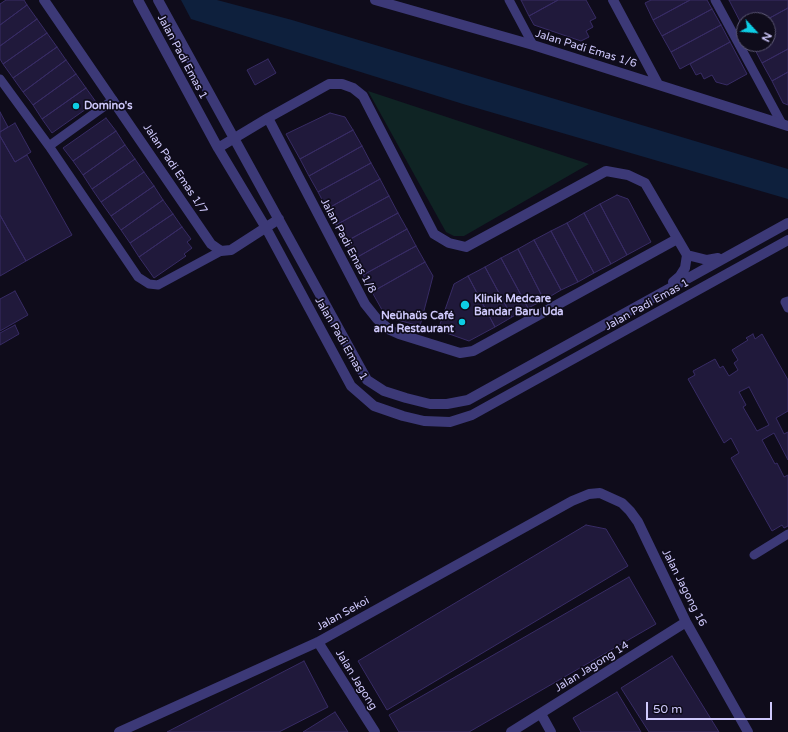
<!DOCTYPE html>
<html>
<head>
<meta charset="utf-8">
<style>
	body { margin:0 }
	#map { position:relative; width:788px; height:732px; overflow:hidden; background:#0f0c1b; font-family:"Varela Round",sans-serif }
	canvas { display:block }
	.north { position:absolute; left:736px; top:12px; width:40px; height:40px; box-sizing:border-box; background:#0f0c1b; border:1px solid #5c5875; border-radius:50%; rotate:116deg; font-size:11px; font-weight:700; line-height:16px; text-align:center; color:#cfc9fc }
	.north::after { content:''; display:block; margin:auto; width:14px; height:18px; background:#0dcde4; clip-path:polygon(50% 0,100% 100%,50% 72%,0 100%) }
	.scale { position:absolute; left:646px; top:702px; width:126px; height:18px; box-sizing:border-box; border:2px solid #cfc9fc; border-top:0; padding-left:5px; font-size:12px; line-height:14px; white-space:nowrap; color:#cfc9fc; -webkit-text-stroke:3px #0f0c1b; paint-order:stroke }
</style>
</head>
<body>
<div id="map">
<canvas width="788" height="732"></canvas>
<div class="north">N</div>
<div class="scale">50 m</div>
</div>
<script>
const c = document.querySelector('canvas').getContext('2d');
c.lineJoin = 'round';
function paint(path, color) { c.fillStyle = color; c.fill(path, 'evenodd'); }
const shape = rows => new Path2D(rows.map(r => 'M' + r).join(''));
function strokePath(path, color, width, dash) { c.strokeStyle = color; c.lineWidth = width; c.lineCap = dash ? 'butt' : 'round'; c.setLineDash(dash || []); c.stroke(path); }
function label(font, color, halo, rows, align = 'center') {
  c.font = font + ' "Varela Round",sans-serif'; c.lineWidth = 3.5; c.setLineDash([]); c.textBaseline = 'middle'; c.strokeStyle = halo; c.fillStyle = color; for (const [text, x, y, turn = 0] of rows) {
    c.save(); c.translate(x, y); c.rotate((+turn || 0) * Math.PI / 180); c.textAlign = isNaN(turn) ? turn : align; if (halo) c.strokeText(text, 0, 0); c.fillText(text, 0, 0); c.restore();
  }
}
paint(shape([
	[368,91,589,164,464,236,454,236,446,232]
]), '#0f2424');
paint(shape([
	[181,0,217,0,292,20,788,169,788,199,463,104,191,19]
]), '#0e203d');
const building = shape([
	[6,0,24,0,27,5,0,25,0,4,6,0],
	[521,0,558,0,529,16,521,0],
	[558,0,586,0,596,18,590,21,593,27,586,31,589,37,581,41,534,25,529,16,558,0],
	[651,0,690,0,653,20,645,3,651,0],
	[690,0,707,0,712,9,662,36,653,20,690,0],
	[729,0,788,0,788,8,766,20,744,20,744,29,729,0],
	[27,5,37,19,0,46,0,25,27,5],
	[788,8,788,49,762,63,752,44,768,44,768,20,766,20,788,8],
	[712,9,721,25,671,52,662,36,712,9],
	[37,19,47,33,3,64,0,59,0,46,37,19],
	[721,25,730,42,680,69,671,52,721,25],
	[47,33,57,47,13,78,3,64,47,33],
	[730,42,747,74,727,85,716,82,712,75,704,79,701,73,696,75,690,64,730,42],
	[57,47,66,60,23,92,13,78,57,47],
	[788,49,788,72,772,81,762,63,788,49],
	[268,59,276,73,255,85,247,70,268,59],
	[66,60,76,74,33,105,23,92,66,60],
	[788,72,788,105,783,103,772,81,788,72],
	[76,74,86,88,42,119,33,105,76,74],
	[86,88,96,102,52,133,42,119,86,88],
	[0,112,8,127,0,132,0,112],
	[330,113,345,117,353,130,300,159,286,134,330,113],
	[106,118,116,131,73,161,63,148,106,118],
	[15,123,31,152,15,162,0,136,0,132,15,123],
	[353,130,362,146,309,176,300,159,353,130],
	[116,131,125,145,83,175,73,161,116,131],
	[0,136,15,162,27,155,72,235,26,261,0,215,0,136],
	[125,145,135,159,92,189,83,175,125,145],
	[362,146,371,163,318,192,309,176,362,146],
	[135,159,144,172,101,202,92,189,135,159],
	[371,163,380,179,327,209,318,192,371,163],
	[144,172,154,186,111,216,101,202,144,172],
	[380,179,389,196,336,225,327,209,380,179],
	[154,186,163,200,121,230,111,216,154,186],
	[617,195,628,199,651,242,627,255,600,204,617,195],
	[389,196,398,213,345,242,336,225,389,196],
	[163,200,173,214,130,243,121,230,163,200],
	[600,204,627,255,611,264,584,213,600,204],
	[398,213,407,229,354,259,345,242,398,213],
	[584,213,611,264,594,273,567,223,584,213],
	[173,214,182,227,139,257,130,243,173,214],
	[0,215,26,261,0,276,0,215],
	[567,223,594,273,578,282,551,231,567,223],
	[182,227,191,239,187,242,192,248,184,254,186,256,154,278,139,257,182,227],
	[407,229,416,246,363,275,354,259,407,229],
	[551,231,578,282,561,290,534,240,551,231],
	[534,240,561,290,544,300,518,249,534,240],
	[416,246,425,262,372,292,363,275,416,246],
	[518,249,544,300,528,308,501,258,518,249],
	[501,258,528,308,512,317,485,267,501,258],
	[425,262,433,276,420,326,386,317,372,292,425,262],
	[485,267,512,317,495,327,468,276,485,267],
	[468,276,495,327,469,341,438,330,454,284,468,276],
	[15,291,28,315,0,331,0,299,15,291],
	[15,325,19,334,0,345,0,333,15,325],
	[753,334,755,339,762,334,788,380,788,411,776,418,784,434,788,432,788,460,774,433,762,440,775,464,777,463,784,477,788,475,788,526,784,528,782,525,772,531,731,458,739,453,731,438,724,443,688,379,695,375,693,371,715,359,720,368,723,366,729,376,738,370,734,363,738,360,732,350,748,340,746,338,753,334],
	[749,387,769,425,757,431,743,407,746,405,739,392,749,387],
	[586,525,606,529,628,566,387,710,358,661,586,525],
	[629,577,656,624,469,732,399,732,389,715,629,577],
	[672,656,719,732,649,732,621,688,672,656],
	[304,661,328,707,279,732,167,732,304,661],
	[617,692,641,732,581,732,573,718,617,692],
	[335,712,348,732,303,732,335,712]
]);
paint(building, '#20193b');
strokePath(building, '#382c65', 1);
strokePath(shape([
	[509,0,533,45],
	[715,0,782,124],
	[0,79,49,146,138,277,149,284,158,285,221,251],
	[49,146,113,100],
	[788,301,785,302,788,308],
	[754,555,788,534]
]), '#3c3977', 9);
strokePath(shape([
	[44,0,211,244,221,251,231,250,279,219],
	[138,0,218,148,266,228,351,386,374,406,403,416,424,421,450,422,472,415,788,240],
	[158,0,367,380,384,391,406,398,430,404,447,404,468,400,788,223],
	[375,0,533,45,788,126],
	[613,0,658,84],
	[268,118,365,304,377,319,390,330,399,334,460,353,473,351,677,239],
	[218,148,268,118,329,84,342,84,353,88,363,96,434,234,449,243,466,247,606,171,628,175,645,183,687,255,685,268,680,276,673,282],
	[687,255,707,260,718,258],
	[318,642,375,732],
	[541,714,551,732],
	[119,732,318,642,572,501,589,494,600,493,622,503,630,511,638,522,686,622,748,732],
	[511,732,686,622]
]), '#3c3977', 10);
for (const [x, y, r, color] of [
	[76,106,4,"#0dcde4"],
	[465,305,5,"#0dcde4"],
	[462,322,4,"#0dcde4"]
]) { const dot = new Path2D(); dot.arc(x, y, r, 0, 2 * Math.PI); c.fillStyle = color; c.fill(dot); strokePath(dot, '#0f0c1b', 1.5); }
label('11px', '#cfc9fc', '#0f0c1b', [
	["Jalan Padi Emas 1/6",586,49,17],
	["Jalan Padi Emas 1",182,57,62],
	["Jalan Padi Emas 1/7",175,169,56],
	["Jalan Padi Emas 1/8",348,246,62],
	["Jalan Padi Emas 1",647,305,-29],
	["Jalan Padi Emas 1",341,339,60],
	["Jalan Jagong 16",684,588,63],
	["Jalan Sekoi",343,614,-29],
	["Jalan Jagong 14",592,667,-32],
	["Jalan Jagong",356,680,58]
]);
label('bold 11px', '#cfc9fc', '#0f0c1b', [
	["Domino's",84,106],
	["Klinik Medcare",474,299],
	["Bandar Baru Uda",474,312],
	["Neühaüs Café",454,316,"right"],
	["and Restaurant",454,329,"right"]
], 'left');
</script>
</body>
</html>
